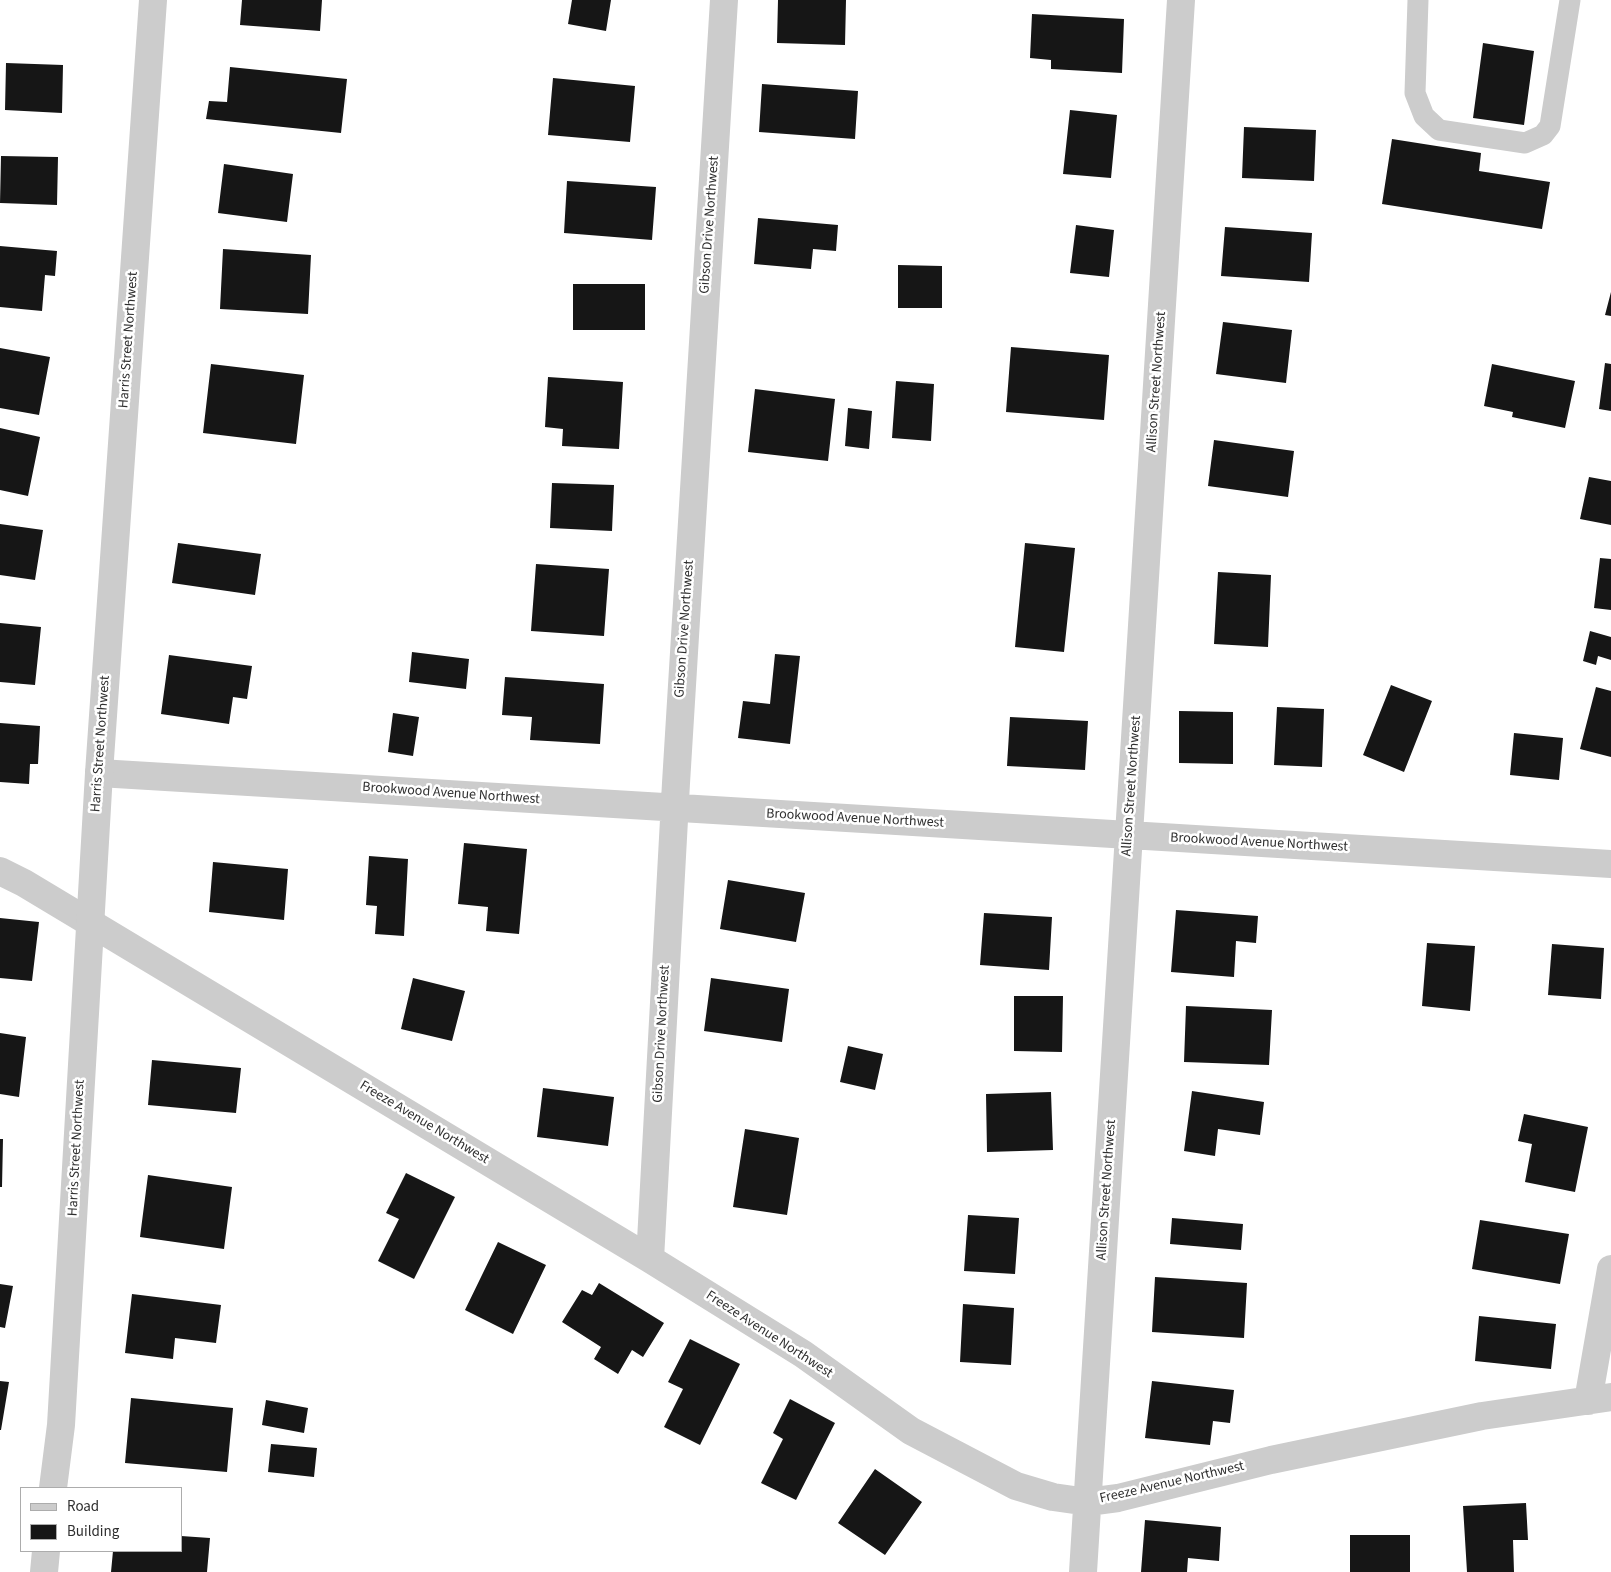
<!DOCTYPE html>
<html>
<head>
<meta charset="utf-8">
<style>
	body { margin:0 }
	#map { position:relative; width:1611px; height:1572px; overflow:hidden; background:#fff; font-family:"Source Sans 3",sans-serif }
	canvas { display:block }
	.legend { position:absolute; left:20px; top:1487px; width:162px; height:65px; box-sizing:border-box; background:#fff; border:1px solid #acacac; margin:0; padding:6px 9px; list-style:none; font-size:15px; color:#2f2f2f }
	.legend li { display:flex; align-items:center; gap:10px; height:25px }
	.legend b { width:25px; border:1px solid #acacac }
</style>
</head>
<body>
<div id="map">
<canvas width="1611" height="1572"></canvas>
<ul class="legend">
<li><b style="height:6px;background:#ccc"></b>Road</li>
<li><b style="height:14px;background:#161616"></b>Building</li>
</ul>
</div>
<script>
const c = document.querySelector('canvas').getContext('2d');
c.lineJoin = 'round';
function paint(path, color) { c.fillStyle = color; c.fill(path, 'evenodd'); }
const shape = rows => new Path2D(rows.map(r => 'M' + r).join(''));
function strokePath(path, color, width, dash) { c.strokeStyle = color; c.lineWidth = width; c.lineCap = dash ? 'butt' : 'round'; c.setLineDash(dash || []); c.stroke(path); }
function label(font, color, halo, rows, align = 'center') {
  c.font = font + ' "Source Sans 3",sans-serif'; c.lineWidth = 5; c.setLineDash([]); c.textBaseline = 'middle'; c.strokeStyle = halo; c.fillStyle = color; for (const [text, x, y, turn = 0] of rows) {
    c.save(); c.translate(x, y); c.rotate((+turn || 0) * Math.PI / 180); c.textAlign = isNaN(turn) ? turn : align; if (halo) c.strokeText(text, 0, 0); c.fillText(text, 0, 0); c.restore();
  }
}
paint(shape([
	[242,0,322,0,320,31,240,25],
	[572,0,611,0,606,31,568,24],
	[778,0,846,0,845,45,777,43],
	[1032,14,1124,19,1122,73,1051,69,1051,60,1030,58],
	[1483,43,1534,51,1524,125,1473,118],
	[6,63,63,65,62,113,5,110],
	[230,67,347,79,341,133,206,119,209,101,227,102],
	[553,78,635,86,630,142,548,135],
	[762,84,858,91,855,139,759,132],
	[1070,110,1117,115,1111,178,1063,174],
	[1244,127,1316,130,1314,181,1242,178],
	[1392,139,1481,153,1479,171,1550,182,1542,229,1382,204],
	[1,156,58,157,57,205,0,203],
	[224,164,293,174,287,222,218,213],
	[567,181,656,187,652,240,564,233],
	[758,218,838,225,836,251,813,249,811,269,754,264],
	[1076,225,1114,230,1109,277,1070,273],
	[1225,227,1312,233,1309,282,1221,276],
	[0,246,57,251,55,276,45,275,42,311,0,307],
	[223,249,311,255,308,314,220,309],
	[898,265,942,266,942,308,898,308],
	[573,284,645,284,645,330,573,330],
	[1611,292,1611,316,1605,315],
	[1223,322,1292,330,1286,383,1216,374],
	[1011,347,1109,355,1104,420,1006,412],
	[0,348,50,357,39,415,0,408],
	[1605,363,1611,364,1611,411,1599,409],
	[211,364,304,375,296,444,203,433],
	[1492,364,1575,381,1565,428,1512,417,1513,412,1484,406],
	[548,377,623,382,619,449,562,446,563,429,545,427],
	[896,381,934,384,931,441,892,438],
	[755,389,835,399,828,461,748,452],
	[848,408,872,411,869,449,845,446],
	[0,428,40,437,28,496,0,490],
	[1214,440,1294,451,1288,497,1208,486],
	[1589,477,1611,481,1611,525,1580,519],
	[552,483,614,485,612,531,550,528],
	[0,524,43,530,35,580,0,575],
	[178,543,261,554,255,595,172,583],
	[1025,543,1075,548,1064,652,1015,647],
	[1600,558,1611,559,1611,610,1594,608],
	[536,564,609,569,604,636,531,631],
	[1218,572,1271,575,1268,647,1214,644],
	[0,623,41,627,35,685,0,682],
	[1590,631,1611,637,1611,660,1598,656,1596,665,1583,661],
	[412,652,469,659,466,689,409,682],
	[775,654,800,656,790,744,738,738,743,701,770,704],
	[169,655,252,666,247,699,233,697,229,724,161,714],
	[505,677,604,684,600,744,530,740,532,717,502,715],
	[1391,685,1432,701,1404,772,1363,755],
	[1596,687,1611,691,1611,757,1580,749],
	[1277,707,1324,709,1322,767,1274,765],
	[1179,711,1233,712,1233,764,1179,763],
	[393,713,419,717,413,756,388,752],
	[1010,717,1088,721,1085,770,1007,766],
	[0,723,40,726,38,764,30,764,29,784,0,782],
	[1514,733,1563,738,1559,780,1510,775],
	[464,843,527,849,519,934,486,931,488,907,458,904],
	[369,856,408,859,404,936,375,934,377,906,366,905],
	[213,862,288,869,284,920,209,912],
	[728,880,805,893,796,942,720,929],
	[1176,910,1258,916,1256,943,1236,941,1234,977,1171,972],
	[984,913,1052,917,1049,970,980,965],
	[0,918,39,922,32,981,0,978],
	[1427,943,1475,946,1470,1011,1422,1006],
	[1552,944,1604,948,1601,999,1548,995],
	[413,978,465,991,452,1041,401,1029],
	[711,978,789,989,782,1042,704,1031],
	[1014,996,1063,996,1062,1052,1014,1051],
	[1186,1006,1272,1010,1269,1065,1184,1062],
	[0,1033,26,1037,19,1097,0,1094],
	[848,1046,883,1054,875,1090,840,1082],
	[152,1060,241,1068,236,1113,148,1105],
	[543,1088,614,1097,608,1146,537,1137],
	[1192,1091,1264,1102,1260,1135,1218,1129,1215,1156,1184,1151],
	[1051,1092,1053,1150,987,1152,986,1094],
	[1524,1114,1588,1127,1575,1192,1525,1182,1532,1144,1518,1141],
	[745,1129,799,1138,787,1215,733,1207],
	[0,1139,3,1139,2,1187,0,1187],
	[406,1173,455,1197,414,1279,378,1261,399,1219,386,1213],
	[148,1175,232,1187,224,1249,140,1237],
	[968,1215,1019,1218,1015,1274,964,1271],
	[1172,1218,1243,1224,1241,1250,1170,1244],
	[1480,1220,1569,1234,1560,1284,1472,1269],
	[498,1242,546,1265,513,1334,465,1310],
	[1155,1277,1247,1283,1244,1338,1152,1332],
	[599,1283,664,1323,643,1357,632,1350,618,1374,594,1359,601,1347,562,1322,582,1290,592,1295],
	[0,1284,13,1286,5,1328,0,1327],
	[132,1294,221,1305,216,1343,175,1338,173,1359,125,1353],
	[963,1304,1014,1308,1011,1365,960,1362],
	[1479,1316,1556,1324,1551,1369,1475,1361],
	[690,1339,740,1364,700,1445,664,1427,683,1389,668,1382],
	[0,1381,9,1382,1,1430,0,1430],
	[1152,1381,1234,1390,1230,1423,1213,1421,1210,1445,1145,1438],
	[131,1398,233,1408,227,1472,125,1463],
	[790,1399,835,1423,796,1500,761,1483,783,1439,773,1433],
	[266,1400,308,1408,304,1433,262,1425],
	[271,1444,317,1448,314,1477,268,1472],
	[875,1469,922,1502,885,1555,838,1523],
	[1526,1503,1528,1540,1513,1540,1514,1572,1467,1572,1463,1506],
	[1145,1520,1221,1527,1219,1561,1188,1558,1187,1572,1141,1572],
	[1350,1535,1410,1535,1410,1572,1350,1572],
	[181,1536,210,1538,207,1572,111,1572,113,1551,181,1551]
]), '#161616');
strokePath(shape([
	[1418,0,1415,93,1424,116,1439,130,1525,143,1543,135,1550,126,1570,0]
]), '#ccc', 21);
strokePath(shape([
	[99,773,1611,864],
	[0,871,24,883,650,1259,803,1354,911,1431,1016,1486,1053,1497,1088,1502,1118,1498,1271,1460,1482,1416,1611,1397],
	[650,1259,676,783,724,0],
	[1588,1401,1611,1269],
	[1083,1572,1181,0]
]), '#ccc', 28);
strokePath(shape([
	[53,1488,61,1425,99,773,153,0],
	[44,1572,46,1551]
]), '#ccc', 28);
label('14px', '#2f2f2f', '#fff', [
	["Gibson Drive Northwest",710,225,-86],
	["Harris Street Northwest",129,340,-86],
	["Allison Street Northwest",1157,382,-86],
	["Gibson Drive Northwest",685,629,-86],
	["Harris Street Northwest",101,744,-86],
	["Allison Street Northwest",1132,786,-86],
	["Brookwood Avenue Northwest",451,794,4],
	["Brookwood Avenue Northwest",855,819,3],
	["Brookwood Avenue Northwest",1259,843,3],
	["Gibson Drive Northwest",662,1034,-87],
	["Freeze Avenue Northwest",424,1123,31],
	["Harris Street Northwest",77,1148,-87],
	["Allison Street Northwest",1107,1190,-86],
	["Freeze Avenue Northwest",769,1335,33],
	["Freeze Avenue Northwest",1172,1483,-13]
]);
</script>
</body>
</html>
